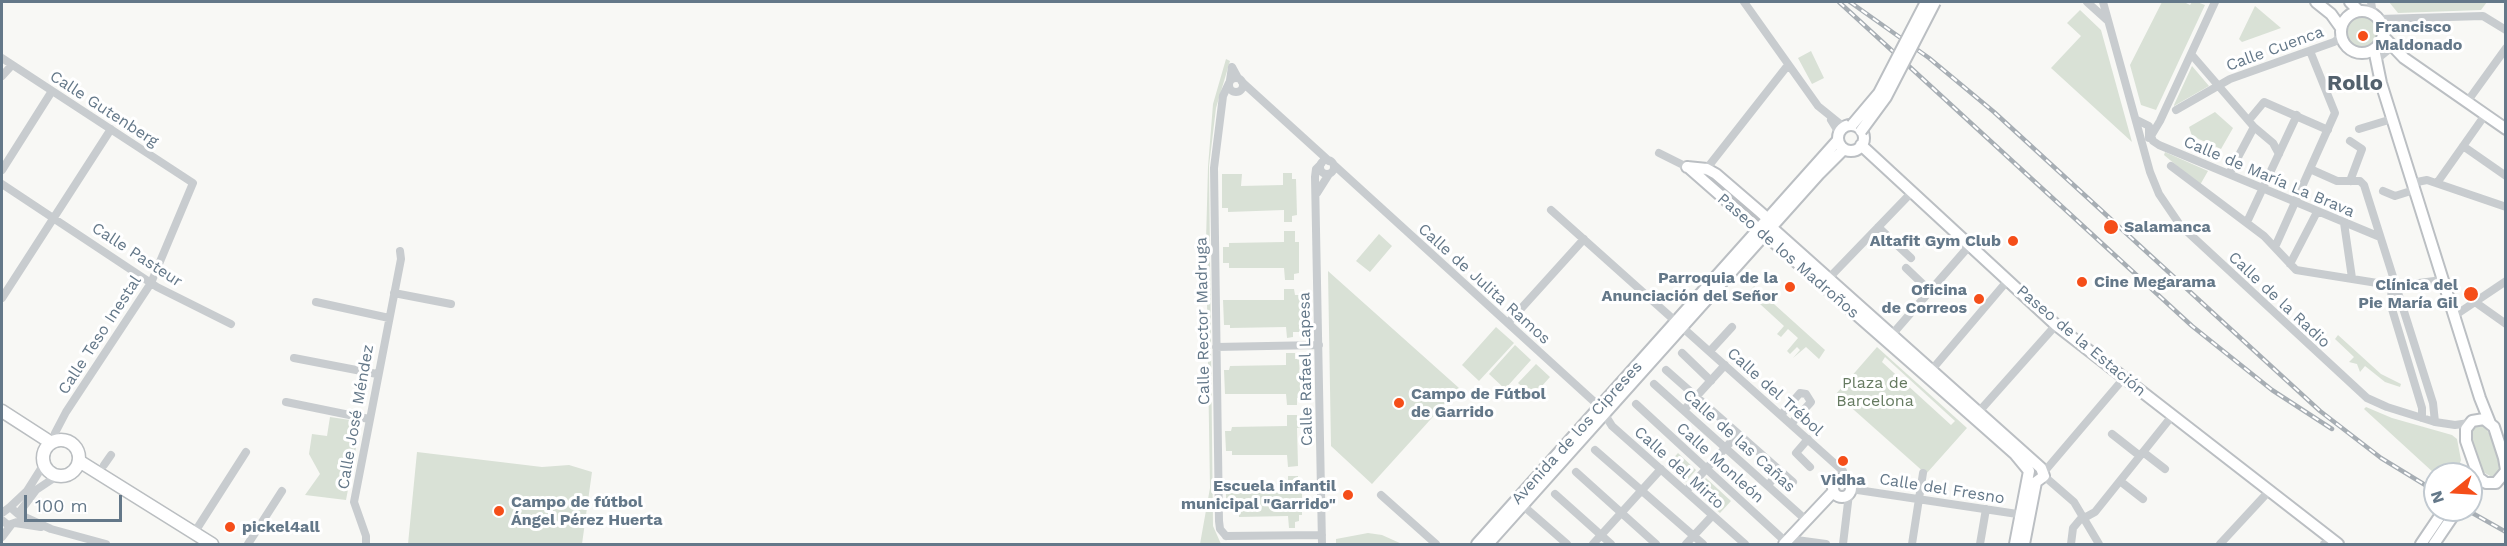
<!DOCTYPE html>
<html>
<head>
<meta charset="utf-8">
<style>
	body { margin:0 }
	#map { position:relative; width:2507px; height:546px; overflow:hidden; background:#f8f8f5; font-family:"Work Sans",sans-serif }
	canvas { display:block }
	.frame { position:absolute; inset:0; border:3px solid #647889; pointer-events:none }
	.north { position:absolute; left:2423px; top:462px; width:60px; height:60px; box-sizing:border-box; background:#fff; border:2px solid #c1c9d0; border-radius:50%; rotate:252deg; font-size:16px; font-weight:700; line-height:24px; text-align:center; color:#647889 }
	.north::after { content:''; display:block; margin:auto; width:21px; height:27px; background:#f54e19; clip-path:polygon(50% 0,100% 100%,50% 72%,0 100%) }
	.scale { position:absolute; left:24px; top:495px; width:98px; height:27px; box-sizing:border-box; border:3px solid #647889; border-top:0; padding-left:8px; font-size:18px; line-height:21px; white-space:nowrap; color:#647889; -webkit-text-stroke:4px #fff; paint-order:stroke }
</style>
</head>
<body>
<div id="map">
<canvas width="2507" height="546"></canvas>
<div class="frame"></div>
<div class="north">N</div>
<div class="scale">100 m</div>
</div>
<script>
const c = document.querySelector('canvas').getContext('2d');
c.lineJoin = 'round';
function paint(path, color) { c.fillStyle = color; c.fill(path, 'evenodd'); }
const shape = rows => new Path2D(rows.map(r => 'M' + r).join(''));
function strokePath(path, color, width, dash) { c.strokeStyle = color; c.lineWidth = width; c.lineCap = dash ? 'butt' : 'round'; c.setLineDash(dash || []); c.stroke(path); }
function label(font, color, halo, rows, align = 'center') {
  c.font = font + ' "Work Sans",sans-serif'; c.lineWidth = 6; c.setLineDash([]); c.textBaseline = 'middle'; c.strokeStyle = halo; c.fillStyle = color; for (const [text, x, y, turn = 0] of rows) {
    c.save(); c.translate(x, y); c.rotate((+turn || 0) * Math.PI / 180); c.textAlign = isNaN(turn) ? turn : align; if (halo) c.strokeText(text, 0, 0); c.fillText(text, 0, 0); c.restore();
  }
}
paint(shape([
	[2162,2,2184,2,2190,5,2192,2,2197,2,2205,5,2156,110,2141,105,2130,65],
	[2389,2,2417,3,2487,2,2481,10,2398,13],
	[2255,6,2281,28,2242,42,2239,39],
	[2080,10,2101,30,2132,142,2051,68,2081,36,2067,23],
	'2345 33a17 17 0 1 1 34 0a17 17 0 1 1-34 0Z',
	[1811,51,1824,78,1812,84,1798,58],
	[1226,59,1230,61,1216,108,1209,166,1213,526,1221,544,1200,544,1210,488,1206,241,1208,167,1213,104],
	[2192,66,2209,86,2174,106,2174,105],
	[2215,112,2233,128,2221,149,2192,136,2189,127],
	[2165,152,2208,171,2200,185,2164,155],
	[1283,173,1292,173,1292,179,1296,179,1297,215,1292,216,1292,222,1284,222,1284,210,1228,212,1228,208,1222,208,1222,174,1242,174,1241,186,1283,185],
	[1284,231,1295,231,1295,242,1299,242,1299,273,1294,274,1294,280,1285,280,1284,268,1229,268,1229,263,1223,263,1223,247,1229,247,1229,243,1284,242],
	[1379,234,1392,246,1370,272,1356,261],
	[1328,271,1459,388,1372,484,1331,446],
	[1754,286,1825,350,1819,359,1806,347,1793,358,1800,350,1797,347,1790,354,1787,351,1798,338,1788,329,1781,337,1777,334,1784,326,1748,293],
	[1284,289,1294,289,1295,295,1300,295,1301,332,1293,332,1293,337,1287,338,1286,327,1230,328,1230,325,1224,325,1223,300,1284,300],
	[1496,327,1514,343,1479,381,1462,365],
	[2338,335,2381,374,2401,384,2400,387,2385,382,2365,366,2360,372,2357,364,2349,362,2354,357,2335,339],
	[1515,345,1531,360,1505,389,1489,374],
	[1877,347,1967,428,1926,474,1836,394],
	[1885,357,1955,421,1951,425,1882,362],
	[1286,353,1295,353,1295,359,1299,359,1301,398,1297,398,1297,405,1287,405,1286,394,1225,394,1224,370,1229,370,1230,366,1286,365],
	[1536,364,1550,377,1533,396,1518,383],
	[2366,407,2392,418,2452,435,2457,439,2461,460,2456,474,2435,474,2364,409],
	[1287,415,1297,415,1297,420,1312,420,1312,427,1297,428,1298,466,1288,467,1287,455,1232,455,1232,451,1226,451,1225,431,1231,431,1232,427,1287,426],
	[330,417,350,420,349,425,360,427,346,500,305,495,320,474,309,454,312,434,327,436],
	[2478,425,2484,426,2489,433,2498,455,2499,472,2492,477,2481,471,2475,457,2470,437,2473,429],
	[417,452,542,467,569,465,592,472,582,544,408,544],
	[1678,453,1696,470,1686,482,1667,465],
	[1288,476,1298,476,1298,483,1302,483,1302,515,1299,515,1299,521,1295,522,1295,528,1289,528,1288,516,1239,517,1239,514,1233,514,1232,510,1226,510,1226,493,1232,493,1232,489,1288,488],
	[1706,478,1731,501,1720,513,1695,491],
	[1368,533,1382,535,1402,544,1336,544,1336,539]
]), '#d9e1d6');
const major = shape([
	[2316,2,2331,14,2341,28],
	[2350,2,2359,11],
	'2341 32a21 21 0 1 1 42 0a21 21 0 1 1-42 0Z',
	[2383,36,2404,58,2506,129],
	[2374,49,2381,83,2480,398,2490,423],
	'1838 138a13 13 0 1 1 26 0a13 13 0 1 1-26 0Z',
	[1861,145,2056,325,2338,544],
	[1687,167,1707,169,1716,174,1759,211,1768,219,1771,227,2041,468,2044,476,2036,482],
	[1688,167,1972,416,2015,454,2029,471],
	[2506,470,2504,458,2494,427,2484,419,2472,421,2466,429,2466,441,2479,478,2486,483,2496,483,2506,471],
	'1833 488a9 9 0 1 1 18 0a9 9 0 1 1-18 0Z',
	[2471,489,2482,481],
	[1477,544,1838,140],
	[1488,544,1819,174,1844,149],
	[1784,544,1833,492],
	[2015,544,2029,471],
	[2024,544,2036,482],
	[2421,544,2444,510],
	[2434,544,2457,510]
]);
const highway = shape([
	[2,411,50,442],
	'43 458a18 18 0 1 1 36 0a18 18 0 1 1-36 0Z',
	[79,461,212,544]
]);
strokePath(major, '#bbbfc3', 14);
strokePath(highway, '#babec1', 15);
strokePath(shape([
	[1744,2,1818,106,1844,127],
	[2087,2,2107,20],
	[2103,2,2150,172,2159,194,2180,225,2367,398,2387,407,2435,422,2455,425,2469,423],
	[2215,2,2160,121,2151,136,2153,141,2159,145,2380,237],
	[2371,2,2373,14],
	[2379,19,2483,16,2506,30],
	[2191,54,2254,127,2273,143,2279,154],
	[2,58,193,183,151,283,66,412,55,433],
	[2376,60,2387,51],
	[2,76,12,65],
	'1229 85a7 7 0 1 1 14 0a7 7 0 1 1-14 0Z',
	[1230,80,1232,67,1238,78],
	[1242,82,1329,161],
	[2467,102,2506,48],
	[2176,110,2230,79,2334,42,2341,37],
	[1831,120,1839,133],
	[2137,120,2149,126,2149,138],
	[2249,120,2264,102,2328,130],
	[2359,129,2392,119],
	[2350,141,2362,149,2350,181],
	[2463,146,2506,176],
	[1659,153,1687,167],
	'1320 167a7 7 0 1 1 14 0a7 7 0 1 1-14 0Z',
	[1321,164,1316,169,1315,177,1322,544],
	[1334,165,1600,407,1612,426,1745,544],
	[2171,166,2264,236,2296,270,2396,286,2442,280],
	[2310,169,2337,181,2360,181,2364,185,2433,403,2435,422],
	[2,170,52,91],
	[1704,172,1788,65],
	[2229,174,2254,127],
	[2412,183,2427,180,2506,207],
	[2437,183,2485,115],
	[2,184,157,287,231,324],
	[2383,191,2395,196,2414,190],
	[1317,193,1329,174],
	[1551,210,1843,471,1844,479],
	[2247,222,2297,115],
	[2344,223,2352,278],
	[1878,227,1911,258],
	[2275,247,2335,113,2310,51],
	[2290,264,2317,212],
	[1906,268,1929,290],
	[1828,279,1912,192],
	[2391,285,2392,309,2422,408,2422,418],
	[394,293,451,304],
	[2,298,111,129],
	[316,302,389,318],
	[2475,302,2506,324],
	[2454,316,2506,281],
	[1508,323,1584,239],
	[1889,338,1970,245],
	[1216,347,1319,345],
	[1710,351,1732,327],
	[1682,353,1711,381],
	[294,358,377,374],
	[1666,370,1793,482],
	[1929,373,2008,280],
	[1654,384,1806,520],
	[286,402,369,419],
	[1636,404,1786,542],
	[1684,410,1725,365],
	[1781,415,1800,393,1806,394,1811,402,1791,424],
	[1976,415,2056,325],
	[2112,434,2140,456],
	[1808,439,1796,453,1810,467],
	[1595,450,1703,544],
	[2143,452,2165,469],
	[104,465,111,455],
	[1576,472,1656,544],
	[2044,472,2124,378],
	[2044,476,2074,502,2099,544],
	[2120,481,2143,499],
	[1768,485,1780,471],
	[1851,489,2024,515],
	[1686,491,1738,434],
	[1555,494,1611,544],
	[1381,495,1436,544],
	[1520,503,1567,544],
	[10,507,27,491,44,464],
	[2,513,10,507,18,514,51,529,106,544],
	[18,514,36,490,57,476],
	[2084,518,2095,512,2172,416],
	[2,520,8,525,17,522],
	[15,523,41,527],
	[198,527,246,452],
	[1226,536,1220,529,1219,521,1214,168,1223,96,1229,83],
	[1226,536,1322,535],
	[2,537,11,525],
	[1789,539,1826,544],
	[248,544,282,491],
	[366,544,366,536,354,502,401,259,400,251],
	[1593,544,1661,469],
	[1686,544,1712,516],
	[1843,544,1849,494],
	[1912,544,1923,473],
	[1980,544,1986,509],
	[2071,544,2073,528,2083,516],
	[2220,544,2270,490],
	[2324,544,2327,543]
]), '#c8cccf', 8);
strokePath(major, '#fff', 10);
strokePath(highway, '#fff', 12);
const rail = shape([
	[1839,2,2192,326,2272,390,2332,429],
	[1850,2,1929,58,1994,112,2320,411,2381,458,2435,491],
	[2467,510,2506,532]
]);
strokePath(rail, '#a7aeb4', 4.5);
strokePath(rail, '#fff', 2, [7]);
const majorBridge = shape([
	[1852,125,1879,93,1926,2],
	[1861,131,1886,97,1935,2]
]);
strokePath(majorBridge, '#bbbfc3', 14, []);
strokePath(majorBridge, '#fff', 10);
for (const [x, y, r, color] of [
	[2363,36,6,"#f54e19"],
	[2111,227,8,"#f54e19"],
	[2013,241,6,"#f54e19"],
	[2082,282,6,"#f54e19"],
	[1790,287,6,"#f54e19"],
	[2471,294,8,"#f54e19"],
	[1979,299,6,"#f54e19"],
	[1399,403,6,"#f54e19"],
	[1843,461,6,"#f54e19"],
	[1348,495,6,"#f54e19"],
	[499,511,6,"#f54e19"],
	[230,527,6,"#f54e19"]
]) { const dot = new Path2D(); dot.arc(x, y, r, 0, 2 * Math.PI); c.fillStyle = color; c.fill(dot); strokePath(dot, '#fff', 2); }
label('bold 16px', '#647889', '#fff', [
	["Francisco",2375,27],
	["Maldonado",2375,45],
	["Salamanca",2124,227],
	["Altafit Gym Club",2001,241,"right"],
	["Parroquia de la",1778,278,"right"],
	["Anunciación del Señor",1778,296,"right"],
	["Cine Megarama",2094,282],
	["Clínica del",2458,285,"right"],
	["Pie María Gil",2458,303,"right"],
	["Oficina",1967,290,"right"],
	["de Correos",1967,308,"right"],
	["Campo de Fútbol",1411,394],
	["de Garrido",1411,412],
	["Vidha",1843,480,"center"],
	["Escuela infantil",1336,486,"right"],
	["municipal \"Garrido\"",1336,504,"right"],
	["Campo de fútbol",511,502],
	["Ángel Pérez Huerta",511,520],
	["pickel4all",242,527]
], 'left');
label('16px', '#647889', '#fff', [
	["Calle Cuenca",2275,49,-20],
	["Calle Gutenberg",104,109,33],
	["Calle de María La Brava",2269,177,23],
	["Calle Pasteur",137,255,33],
	["Paseo de los Madroños",1788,256,41],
	["Calle de Julita Ramos",1484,284,42],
	["Calle de la Radio",2279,300,43],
	["Calle Rector Madruga",1203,321,-91],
	["Calle Teso Inestal",100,335,-57],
	["Paseo de la Estación",2081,341,40],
	["Calle Rafael Lapesa",1306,369,-91],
	["Calle del Trébol",1775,392,42],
	["Calle José Méndez",356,417,-80],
	["Avenida de los Cipreses",1577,433,-48],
	["Calle de las Cañas",1739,441,42],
	["Calle Monleón",1720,463,42],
	["Calle del Mirto",1679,468,42],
	["Calle del Fresno",1942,489,9]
]);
label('16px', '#657a60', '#fff', [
	["Plaza de",1875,383],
	["Barcelona",1875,401]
]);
label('bold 22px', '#53616d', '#fff', [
	["Rollo",2355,84]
]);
</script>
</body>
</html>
